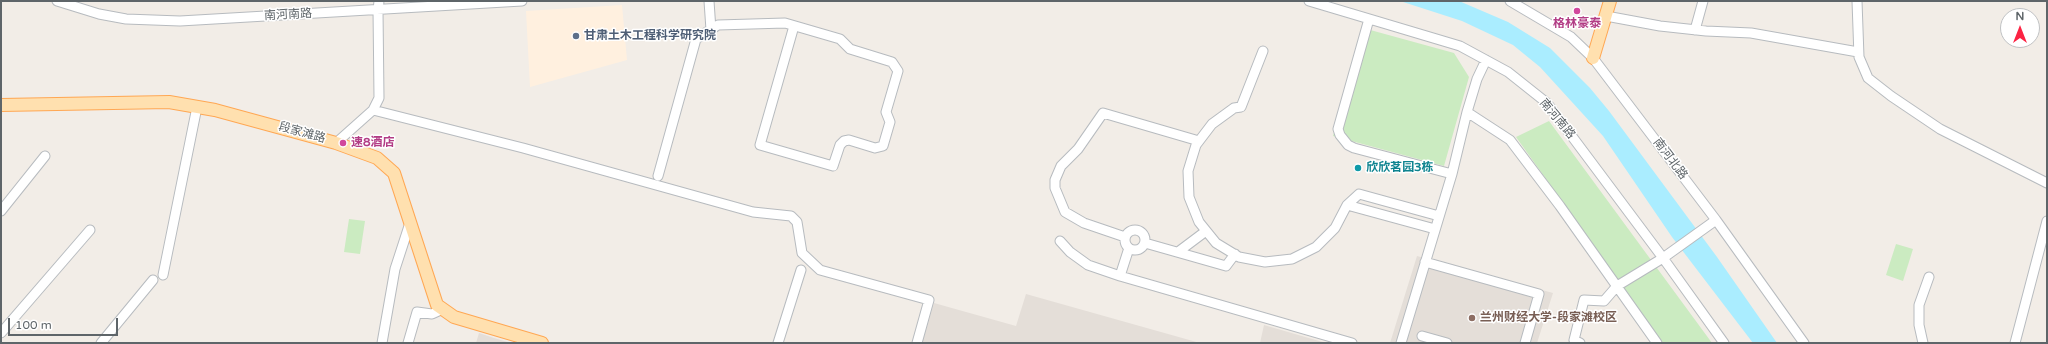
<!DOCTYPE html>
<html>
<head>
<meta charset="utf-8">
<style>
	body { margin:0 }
	#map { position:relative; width:2048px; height:344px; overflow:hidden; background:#f2ede7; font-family:"Varela Round",sans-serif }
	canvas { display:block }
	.frame { position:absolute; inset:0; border:2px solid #5e6569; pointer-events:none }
	.north { position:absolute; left:2000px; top:8px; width:40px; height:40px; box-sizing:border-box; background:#fff; border:1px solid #bfc1c3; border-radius:50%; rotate:0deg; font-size:11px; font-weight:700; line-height:16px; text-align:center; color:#5e6569 }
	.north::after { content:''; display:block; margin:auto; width:14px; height:18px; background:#fc2343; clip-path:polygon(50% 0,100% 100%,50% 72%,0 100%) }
	.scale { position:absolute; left:8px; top:318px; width:110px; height:18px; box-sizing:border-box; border:2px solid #5e6569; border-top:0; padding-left:5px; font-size:12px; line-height:14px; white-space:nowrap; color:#5e6569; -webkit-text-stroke:3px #fff; paint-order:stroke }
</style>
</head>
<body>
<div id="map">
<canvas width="2048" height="344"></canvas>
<div class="frame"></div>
<div class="north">N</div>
<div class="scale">100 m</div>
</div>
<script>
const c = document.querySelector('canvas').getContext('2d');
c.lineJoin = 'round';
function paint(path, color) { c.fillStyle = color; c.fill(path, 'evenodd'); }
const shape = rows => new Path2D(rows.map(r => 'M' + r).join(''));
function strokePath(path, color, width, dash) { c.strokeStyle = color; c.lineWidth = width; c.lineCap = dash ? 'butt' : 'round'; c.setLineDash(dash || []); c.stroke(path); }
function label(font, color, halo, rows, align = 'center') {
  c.font = font + ' "Varela Round","Noto Sans SC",sans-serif'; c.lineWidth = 3; c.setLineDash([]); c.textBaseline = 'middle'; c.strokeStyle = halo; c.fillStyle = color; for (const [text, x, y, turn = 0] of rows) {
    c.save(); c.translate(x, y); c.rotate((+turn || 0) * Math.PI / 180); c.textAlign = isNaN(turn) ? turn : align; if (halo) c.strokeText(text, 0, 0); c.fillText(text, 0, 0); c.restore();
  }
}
paint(shape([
	[622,5,627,60,530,87,526,11]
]), '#fff0df');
paint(shape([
	[1417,256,1553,293,1537,343,1390,343],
	[1026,294,1200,343,922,343,934,303,1016,326],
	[1264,325,1326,343,1260,343],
	[479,333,494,338,511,343,476,343]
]), '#e4ded8');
paint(shape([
	[1363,28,1454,53,1469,77,1444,166,1333,136],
	[1549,121,1712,343,1663,343,1516,137],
	[349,219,365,221,360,254,344,252],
	[1896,244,1913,249,1903,281,1886,275]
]), '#cbebc1');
paint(shape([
	[1400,1,1459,1,1508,22,1550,48,1590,88,1609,111,1717,257,1777,343,1753,343,1672,237,1603,136,1540,67,1513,45,1462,21]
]), '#aaedff');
const minor = shape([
	[57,1,99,14,126,19,180,21,522,1],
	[709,1,711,30],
	[1309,1,1460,46,1508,72,1547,103,1663,258,1724,343],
	[1510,1,1571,37,1593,58,1716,220,1804,343],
	[1857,1,1859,57,1868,78,1891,96,1940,129,2047,183],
	[1606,16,1660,26,1706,31,1751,33,1858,52],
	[1369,19,1338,129,1340,135,1348,145,1354,148,1452,174],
	[1695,30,1703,1],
	[1263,51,1241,107,1234,108,1212,124,1196,145,1188,171,1189,197,1199,222,1216,243,1239,257,1265,262,1292,259,1316,247,1335,228,1347,205,1359,194,1439,216],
	[373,110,523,148,753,212,791,216,797,222,802,253,820,270,929,300,917,343],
	[1467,112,1510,140,1560,206,1657,343],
	[336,143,373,110,379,98,378,10,379,1],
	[658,176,696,39,718,25,785,23,840,39,850,49,892,62,898,71,886,112,890,122,883,146,875,148,849,140,844,141,840,145,833,166,760,145,794,26],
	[1347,205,1435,229],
	[1,211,45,156],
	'1125 240a10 10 0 1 1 20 0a10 10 0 1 1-20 0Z',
	[1125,237,1084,223,1065,212,1055,188,1055,180,1061,166,1078,149,1103,113,1199,141],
	[1060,241,1070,252,1088,265,1120,276,1352,343],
	[1145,243,1226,266,1235,254],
	[1178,252,1206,231],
	[1425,262,1539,294,1525,343],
	[163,275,197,107],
	[1120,276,1129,248],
	[1,333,90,230],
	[1422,336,1447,343],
	[101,343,153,280],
	[382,343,395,269,410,223],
	[408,343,417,312,432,314,443,309],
	[778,343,801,270],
	[1401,343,1452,174,1467,112,1477,79,1486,60],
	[1580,343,1574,340,1584,300,1604,301,1617,286,1663,258,1716,220],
	[1923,343,1919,325,1919,305,1929,277],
	[2015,343,2047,221]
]);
const major = shape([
	[1593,58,1610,1],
	[1,105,169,102,215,110,336,143,377,158,394,173,437,305,454,317,542,343]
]);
strokePath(minor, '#b7bbbf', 11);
strokePath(major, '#ffa753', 14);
strokePath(minor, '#fff', 9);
strokePath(major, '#ffe0af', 12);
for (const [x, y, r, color] of [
	[1577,11,4,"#d1479c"],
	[576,36,4,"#5c6f8a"],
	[343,143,4,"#d1479c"],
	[1358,168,4,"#0f9aa8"],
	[1472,318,4,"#8d6e63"]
]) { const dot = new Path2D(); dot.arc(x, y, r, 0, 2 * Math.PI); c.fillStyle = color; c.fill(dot); strokePath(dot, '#fff', 1.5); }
label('12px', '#5e6569', '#fff', [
	["南河南路",288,15,-3],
	["南河南路",1557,119,50],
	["段家滩路",302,133,15],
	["南河北路",1670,159,53]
]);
label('bold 12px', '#b23c85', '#fff', [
	["格林豪泰",1577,24],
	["速8酒店",351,143,"left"]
]);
label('bold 12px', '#4e5e75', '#fff', [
	["甘肃土木工程科学研究院",584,36]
], 'left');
label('bold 12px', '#0d838f', '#fff', [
	["欣欣茗园3栋",1366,168]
], 'left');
label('bold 12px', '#785e54', '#fff', [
	["兰州财经大学-段家滩校区",1480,318]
], 'left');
</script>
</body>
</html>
